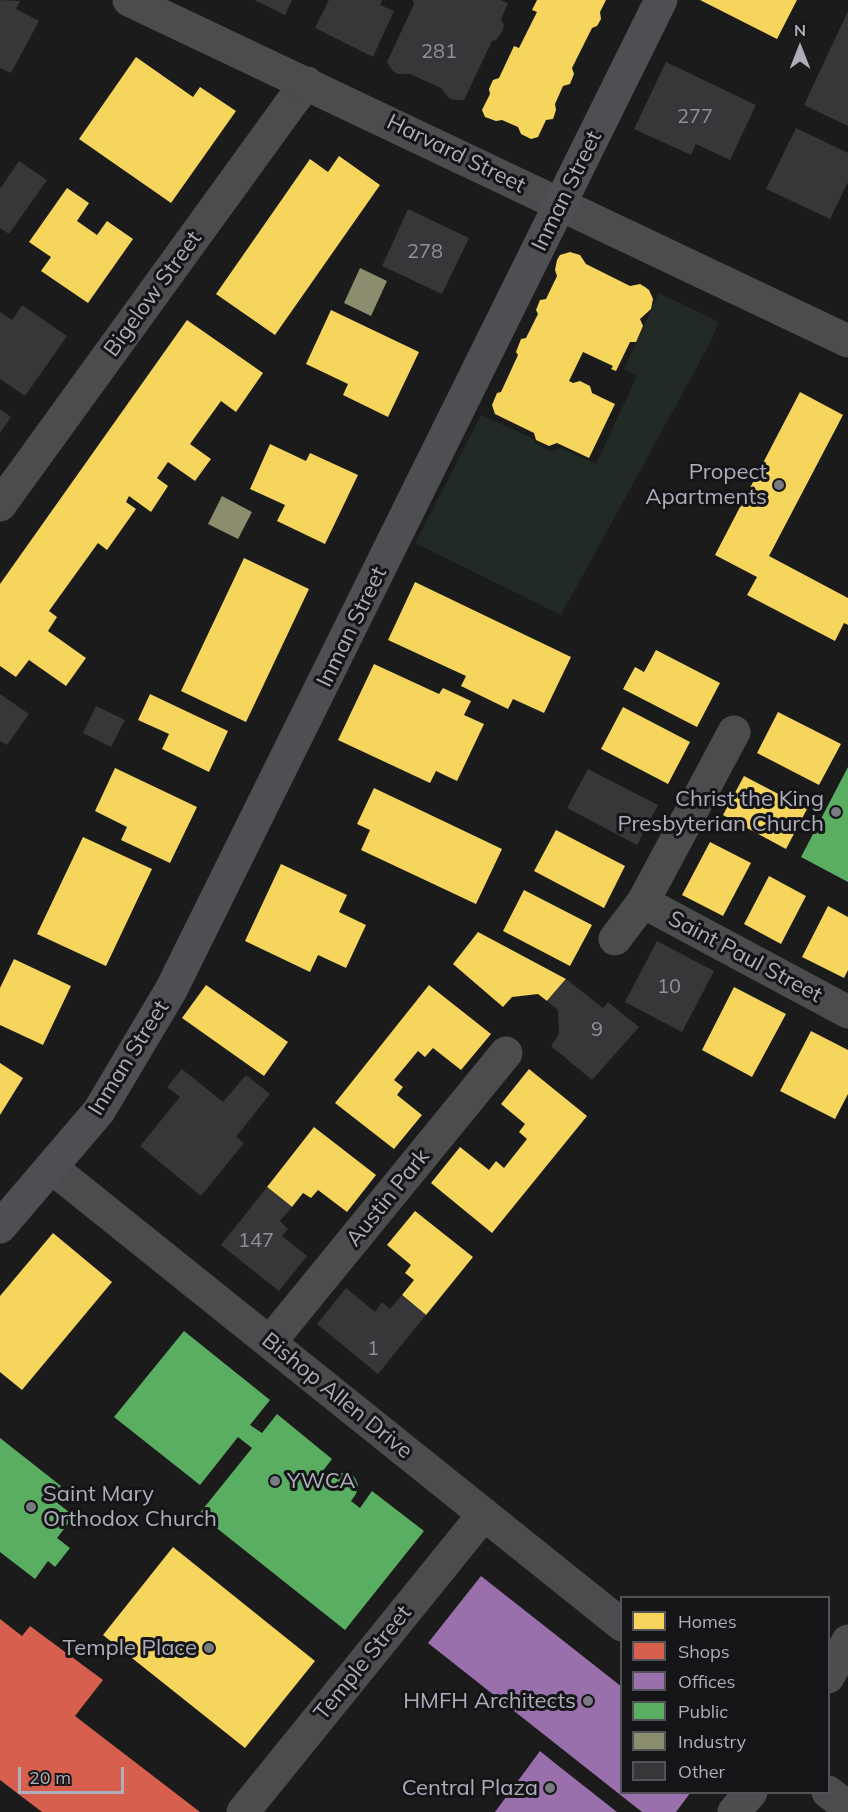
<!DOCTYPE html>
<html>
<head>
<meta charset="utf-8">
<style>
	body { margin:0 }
	#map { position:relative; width:848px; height:1812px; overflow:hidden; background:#1b1b1b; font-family:Mulish,sans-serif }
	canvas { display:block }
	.legend { position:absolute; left:620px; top:1596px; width:210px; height:198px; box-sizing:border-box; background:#151517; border:2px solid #515359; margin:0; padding:8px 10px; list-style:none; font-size:18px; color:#acafbb }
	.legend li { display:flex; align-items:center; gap:12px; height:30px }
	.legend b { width:30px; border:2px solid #515359 }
	.north { position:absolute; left:770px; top:18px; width:60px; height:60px; -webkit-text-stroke:4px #151517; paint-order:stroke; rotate:0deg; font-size:16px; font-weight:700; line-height:24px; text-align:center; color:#acafbb }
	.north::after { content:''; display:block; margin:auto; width:21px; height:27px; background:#acafbb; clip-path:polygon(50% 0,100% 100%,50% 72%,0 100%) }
	.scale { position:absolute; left:18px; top:1767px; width:106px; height:27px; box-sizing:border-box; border:3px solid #acafbb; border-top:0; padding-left:8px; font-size:18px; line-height:21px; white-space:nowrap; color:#acafbb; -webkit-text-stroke:4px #151517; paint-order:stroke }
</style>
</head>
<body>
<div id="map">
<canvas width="848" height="1812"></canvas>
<ul class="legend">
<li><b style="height:16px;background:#f6d55c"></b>Homes</li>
<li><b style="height:16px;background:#d6604d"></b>Shops</li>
<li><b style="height:16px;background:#9970ab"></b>Offices</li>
<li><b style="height:16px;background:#5aae61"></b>Public</li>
<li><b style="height:16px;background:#8c8c6e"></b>Industry</li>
<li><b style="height:16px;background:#373739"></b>Other</li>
</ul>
<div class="north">N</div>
<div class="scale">20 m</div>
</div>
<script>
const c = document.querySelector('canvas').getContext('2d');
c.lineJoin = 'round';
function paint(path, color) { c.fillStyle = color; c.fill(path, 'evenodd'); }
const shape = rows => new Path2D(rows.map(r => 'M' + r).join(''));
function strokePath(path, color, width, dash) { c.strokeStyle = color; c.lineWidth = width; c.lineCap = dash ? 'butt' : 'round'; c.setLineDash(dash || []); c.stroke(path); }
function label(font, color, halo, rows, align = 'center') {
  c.font = font + ' Mulish,sans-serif'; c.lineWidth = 6; c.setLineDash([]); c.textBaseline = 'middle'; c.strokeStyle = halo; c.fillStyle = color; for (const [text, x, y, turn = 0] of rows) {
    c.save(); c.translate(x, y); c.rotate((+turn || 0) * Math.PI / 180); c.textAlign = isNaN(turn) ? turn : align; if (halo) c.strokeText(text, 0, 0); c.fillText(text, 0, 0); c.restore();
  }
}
paint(shape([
	[659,293,719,322,709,345,561,615,415,543,481,415,532,438,535,443,550,451,561,448,596,464,637,376,624,369]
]), '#222a25');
paint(shape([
	[537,0,606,0,600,12,601,19,597,26,592,28,572,68,574,74,570,84,563,86,555,104,556,110,553,119,546,120,538,137,531,139,521,134,518,127,502,120,496,121,485,117,482,110,490,94,489,89,493,80,499,78,514,46,519,48,537,12,532,10],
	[700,0,797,0,777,39],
	[136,57,193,97,200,87,236,111,171,203,79,139],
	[339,156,380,185,275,335,216,294,310,159,328,172],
	[67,188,89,203,77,221,97,235,107,221,133,239,88,303,41,271,51,257,29,242],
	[570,252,580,255,586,264,630,286,640,284,645,287,649,290,653,299,651,309,640,319,643,326,636,342,630,342,616,371,611,369,613,366,583,352,569,381,573,383,580,381,590,386,592,393,615,404,589,458,557,443,549,446,536,440,534,433,495,414,492,405,497,393,501,392,518,355,516,352,521,339,526,338,538,314,536,310,540,300,546,299,557,276,555,270,557,260,560,255],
	[331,310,419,352,388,417,343,395,348,384,306,364],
	[187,320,263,373,236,412,221,401,190,444,211,459,195,481,168,462,157,478,168,486,151,512,129,496,126,502,136,509,107,550,98,543,49,611,57,617,48,631,86,658,66,686,29,660,16,677,0,666,0,584],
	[800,392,843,415,769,556,848,598,848,625,844,623,835,641,747,595,757,577,715,555],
	[270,444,306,461,310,453,358,475,325,544,277,521,285,505,250,489],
	[244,558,309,589,246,722,181,691],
	[415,582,571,657,544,713,513,699,508,709,461,686,466,676,388,640],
	[656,650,720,683,697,727,623,689,635,667,644,672],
	[374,664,439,694,443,688,471,701,464,715,484,724,457,781,436,771,430,783,338,740],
	[150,694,228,731,209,772,162,749,169,734,138,720],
	[623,707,690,742,668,784,601,749],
	[778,712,841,744,819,785,757,753],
	[115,768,197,807,170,863,121,840,127,827,95,811],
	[744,776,807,809,786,849,723,815],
	[374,788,502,849,476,904,361,850,370,830,357,824],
	[556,830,625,866,604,908,534,871],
	[83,837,152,869,106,966,37,934],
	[710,842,751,863,723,916,682,895],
	[281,864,347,895,339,912,366,925,346,968,318,955,310,972,245,941],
	[769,876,806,896,781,944,744,924],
	[524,890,592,925,570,966,503,931],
	[828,906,848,917,848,970,844,978,802,957],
	[478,932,566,979,547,1001,538,994,512,997,503,1007,453,964],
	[14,959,71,986,43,1045,0,1025,0,988],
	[206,985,288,1042,264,1076,182,1018],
	[429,985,491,1034,461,1070,433,1048,425,1057,418,1051,394,1080,403,1087,397,1095,422,1115,394,1149,335,1103],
	[734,987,786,1014,752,1077,702,1050],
	[811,1031,848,1050,848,1094,835,1119,780,1091],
	[0,1063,23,1078,0,1115],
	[529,1069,587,1116,492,1233,431,1183,460,1147,489,1170,496,1161,504,1168,527,1139,519,1132,525,1124,501,1104],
	[314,1127,376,1175,347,1212,318,1190,311,1198,303,1193,292,1207,267,1187],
	[415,1211,473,1257,426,1315,402,1295,414,1280,405,1273,411,1265,387,1245],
	[53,1233,112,1282,22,1390,0,1372,0,1296],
	[173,1547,315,1661,245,1748,103,1635]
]), '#f6d55c');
paint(shape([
	[0,1619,22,1636,30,1626,103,1680,75,1716,200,1812,42,1812,0,1780]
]), '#d6604d');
paint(shape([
	[481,1576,622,1687,622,1792,691,1792,676,1812,642,1812,428,1643],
	[540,1751,556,1764,617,1812,495,1812]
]), '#9970ab');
paint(shape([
	[848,767,848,882,801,857],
	[184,1331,270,1400,250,1425,262,1433,277,1414,332,1459,319,1476,327,1484,338,1473,350,1473,355,1478,358,1485,356,1494,351,1501,360,1508,372,1491,424,1531,345,1630,199,1514,252,1448,238,1437,200,1485,114,1417],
	[0,1438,61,1486,51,1498,74,1516,57,1538,70,1548,55,1567,48,1561,35,1579,0,1552]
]), '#5aae61');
paint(shape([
	[360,268,387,281,371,316,344,303],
	[222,496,252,512,238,539,208,524]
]), '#8c8c6e');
paint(shape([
	[0,0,20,1,16,9,39,21,11,73,0,68],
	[254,0,292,0,285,15],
	[329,0,382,0,380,5,394,11,373,57,315,28],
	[413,0,500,0,508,3,501,19,504,25,502,32,496,40,492,41,464,100,454,100,449,98,441,88,410,74,397,74,393,71,387,62,414,4],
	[848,11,848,126,804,105],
	[666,62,756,105,730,160,696,144,691,155,634,129],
	[796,128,848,153,848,182,830,219,766,189],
	[19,161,47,180,9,234,0,228,0,189],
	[408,209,469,238,442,294,382,266],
	[22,305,67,336,25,396,0,379,0,312,12,320],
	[0,409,11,417,0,433],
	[0,694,29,714,7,745,0,741],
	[96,706,125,720,111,747,83,733],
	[588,769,658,805,637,845,567,808],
	[657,941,714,971,682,1032,625,1002],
	[566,979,603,1008,608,1002,639,1027,592,1080,551,1046,559,1034,558,1010,547,1001],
	[182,1069,223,1102,246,1075,270,1094,236,1137,244,1143,201,1196,140,1146,180,1097,167,1087],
	[267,1187,292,1207,280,1221,288,1229,282,1236,307,1256,279,1291,221,1245],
	[346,1288,375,1312,382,1302,390,1309,402,1295,426,1315,378,1374,317,1324]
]), '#373739');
strokePath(shape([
	[0,505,292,102,307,83],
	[734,732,643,902,848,1012],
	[615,939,643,902],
	[52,1168,622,1625],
	[270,1342,506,1053],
	[828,1792,848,1807],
	[243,1812,484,1514]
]), '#4b4c4e', 33);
strokePath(shape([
	[129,0,848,341]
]), '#4b4c4e', 33);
strokePath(shape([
	[0,1227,99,1111,171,990,661,0]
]), '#4e4f52', 33);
strokePath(shape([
	[828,1677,848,1641],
	[734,1812,751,1792]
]), '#4e4e51', 33);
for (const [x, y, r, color] of [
	[779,485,6,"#797b83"],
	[836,812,6,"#797b83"],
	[275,1481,6,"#797b83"],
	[31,1507,6,"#797b83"],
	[209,1648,6,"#797b83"],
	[588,1701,6,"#797b83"],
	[550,1788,6,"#797b83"]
]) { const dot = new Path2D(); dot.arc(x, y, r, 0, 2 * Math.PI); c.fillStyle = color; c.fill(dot); strokePath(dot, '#151517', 2); }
label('20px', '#8f919a', null, [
	["281",439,52],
	["277",695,117],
	["278",425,252],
	["10",669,987],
	["9",597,1030],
	["147",256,1241],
	["1",373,1349]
]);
label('22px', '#acafbb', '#151517', [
	["Harvard Street",456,154,26],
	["Inman Street",567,191,-64],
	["Bigelow Street",153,294,-54],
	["Inman Street",352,627,-64],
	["Saint Paul Street",745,957,28],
	["Inman Street",129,1058,-58],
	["Austin Park",388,1198,-51],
	["Bishop Allen Drive",337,1396,39],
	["Temple Street",363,1663,-51]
]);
label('22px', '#acafbb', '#151517', [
	["Propect",767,472],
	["Apartments",767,497],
	["Christ the King",824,799],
	["Presbyterian Church",824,824],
	["YWCA",287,1481,"left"],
	["Saint Mary",43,1494,"left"],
	["Orthodox Church",43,1519,"left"],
	["Temple Place",197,1648],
	["HMFH Architects",576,1701],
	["Central Plaza",538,1788]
], 'right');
</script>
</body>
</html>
